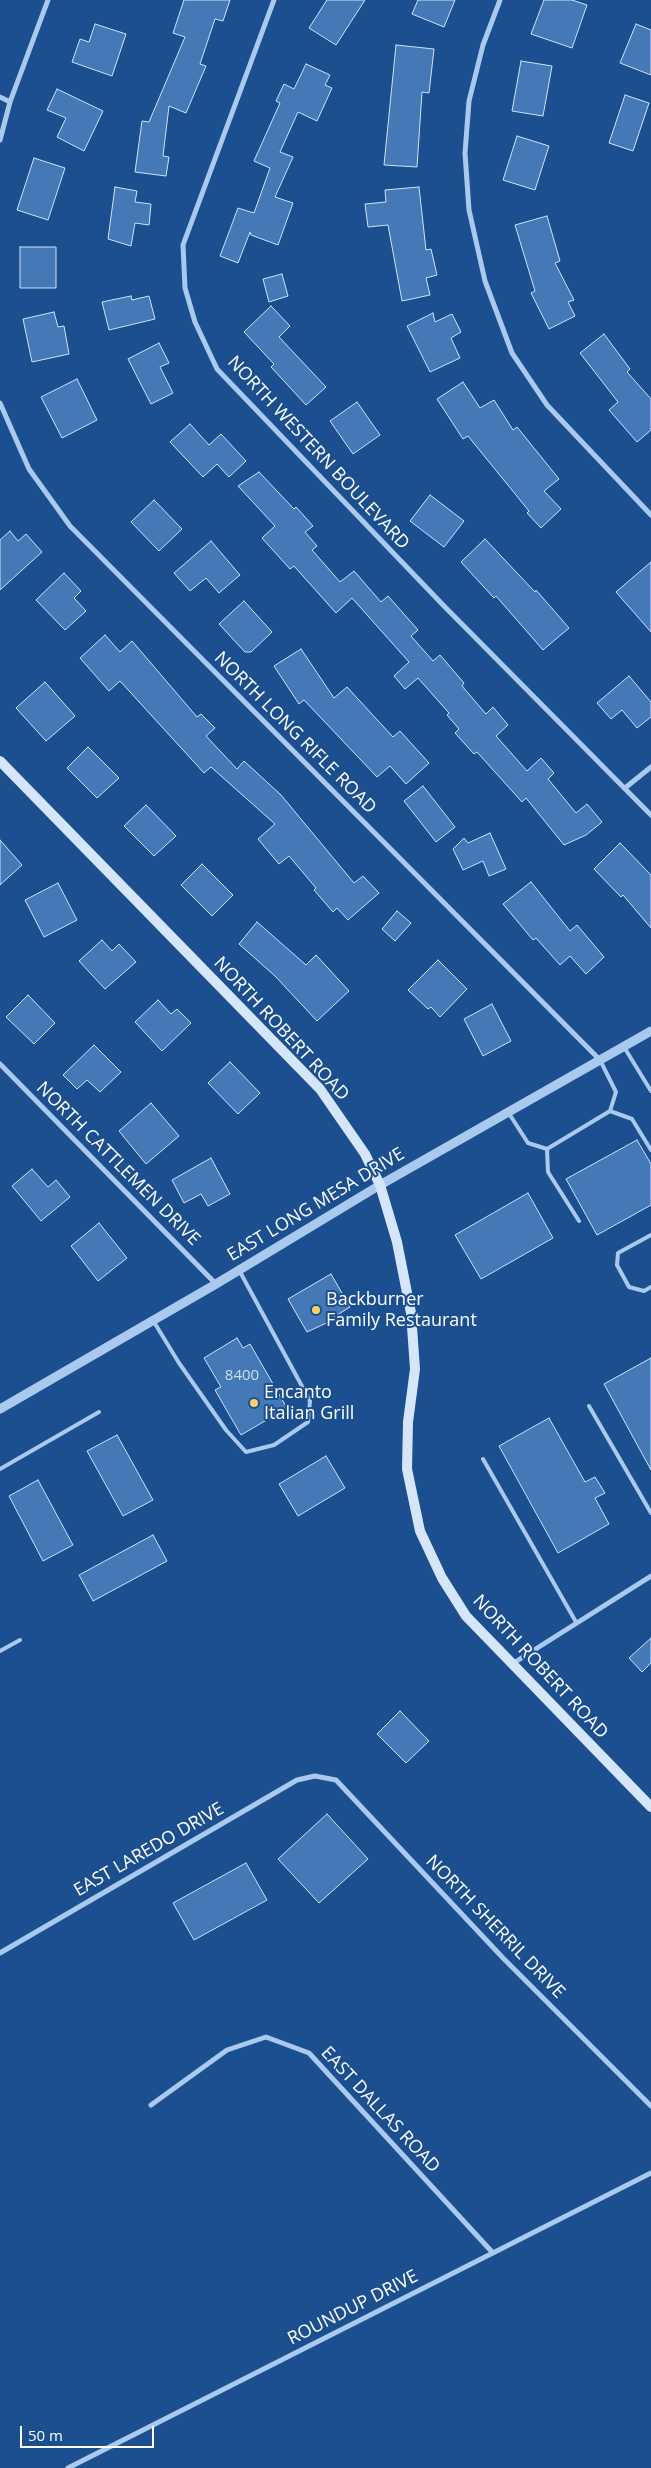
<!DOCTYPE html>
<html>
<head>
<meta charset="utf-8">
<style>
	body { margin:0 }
	#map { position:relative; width:651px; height:2468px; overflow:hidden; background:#1b4f8f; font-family:"Open Sans",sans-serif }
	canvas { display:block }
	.scale { position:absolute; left:20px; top:2426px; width:134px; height:22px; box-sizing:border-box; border:2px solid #fff; border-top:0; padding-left:6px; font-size:15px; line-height:18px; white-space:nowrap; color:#fff; -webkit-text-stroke:4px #1b4f8f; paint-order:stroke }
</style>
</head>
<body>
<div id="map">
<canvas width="651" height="2468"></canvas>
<div class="scale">50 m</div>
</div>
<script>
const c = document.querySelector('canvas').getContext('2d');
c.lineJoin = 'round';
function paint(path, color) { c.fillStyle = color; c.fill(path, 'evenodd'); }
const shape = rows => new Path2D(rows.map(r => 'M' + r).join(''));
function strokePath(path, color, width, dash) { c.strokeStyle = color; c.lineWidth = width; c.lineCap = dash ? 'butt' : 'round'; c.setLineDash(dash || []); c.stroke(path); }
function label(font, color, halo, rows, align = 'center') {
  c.font = font + ' "Open Sans",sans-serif'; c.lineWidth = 4; c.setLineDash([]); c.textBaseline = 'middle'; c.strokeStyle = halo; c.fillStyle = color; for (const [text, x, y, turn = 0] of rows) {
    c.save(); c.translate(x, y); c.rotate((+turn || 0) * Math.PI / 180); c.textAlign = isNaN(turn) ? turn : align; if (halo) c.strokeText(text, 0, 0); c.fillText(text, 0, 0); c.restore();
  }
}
const building = shape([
	[184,0,230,0,223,21,215,19,200,64,206,66,186,113,169,106,163,156,169,157,166,176,135,172,142,121,149,122,185,37,173,33,184,0],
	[327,0,365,0,336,45,309,28,327,0],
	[418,0,455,0,444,27,412,14,418,0],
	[544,0,572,0,587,5,572,48,531,34,544,0],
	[95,24,126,34,112,76,72,62,80,39,89,42,95,24],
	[636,24,651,30,651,75,620,63,636,24],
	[396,45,434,49,429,93,422,92,417,167,384,165,396,45],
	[521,61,552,66,543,116,512,111,521,61],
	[306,64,330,75,325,85,332,88,317,121,298,112,280,152,293,157,275,197,293,203,278,245,251,235,250,232,238,263,220,256,238,208,254,213,270,168,254,161,280,103,276,101,284,84,294,89,306,64],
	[57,89,103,111,84,151,57,137,66,118,47,110,57,89],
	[625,95,649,103,633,151,609,143,625,95],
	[517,136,549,146,535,190,503,180,517,136],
	[34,158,65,168,48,220,17,210,34,158],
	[115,187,137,191,135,202,151,204,149,225,135,223,131,246,108,239,115,187],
	[419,187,426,250,431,249,437,275,426,278,430,295,402,301,388,225,368,227,365,204,386,202,385,190,419,187],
	[547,216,560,261,555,263,574,300,568,302,575,316,549,329,531,293,535,291,515,225,547,216],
	[20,247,56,247,56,288,20,288,20,247],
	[282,274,288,296,269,302,263,279,282,274],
	[131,296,132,300,149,296,155,319,109,330,102,302,131,296],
	[271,306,290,326,279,337,326,387,306,405,271,367,274,364,244,332,271,306],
	[54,312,58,327,64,326,69,354,32,362,23,319,54,312],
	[433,313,435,322,452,314,461,332,451,338,460,358,430,372,407,326,433,313],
	[604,334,630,369,627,372,651,399,651,430,637,442,609,410,618,402,580,353,604,334],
	[159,343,169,363,160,367,173,393,151,404,128,359,159,343],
	[77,379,97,420,62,438,41,397,77,379],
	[463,382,480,408,494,400,513,430,517,427,559,479,544,491,561,509,541,528,527,513,529,511,468,436,463,439,437,399,463,382],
	[357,402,380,435,353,454,330,421,357,402],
	[190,424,209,445,221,434,246,461,229,477,217,464,203,477,170,442,190,424],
	[259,472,294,509,296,507,313,526,305,532,317,546,312,550,340,582,354,571,381,602,388,596,418,630,411,636,433,661,440,655,464,683,462,686,486,714,493,707,508,725,496,736,527,771,541,758,554,773,548,779,576,813,587,804,602,822,586,835,564,845,526,798,522,802,477,752,474,754,455,733,459,729,447,715,449,713,418,678,405,689,394,676,409,662,352,598,336,613,294,566,290,569,262,538,275,526,238,486,259,472],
	[430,495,464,521,444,547,410,521,430,495],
	[154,500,182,529,159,551,131,522,154,500],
	[10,531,18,541,26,534,42,552,0,590,0,540,10,531],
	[485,539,535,592,536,590,569,628,543,650,496,596,494,598,461,562,485,539],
	[211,541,240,575,219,593,206,578,190,591,174,573,211,541],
	[651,562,651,632,616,592,651,562],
	[64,573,81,591,74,598,86,611,65,630,36,600,64,573],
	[244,601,272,632,251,652,245,652,219,624,244,601],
	[105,635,120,652,132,641,197,717,201,714,215,728,206,736,237,769,244,761,281,795,354,883,363,876,379,893,348,920,337,908,333,912,314,890,316,888,289,856,279,864,258,839,275,824,211,767,204,773,120,681,109,691,80,658,105,635],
	[301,649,334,698,347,687,393,737,400,731,429,763,406,784,390,766,377,777,304,700,299,704,274,666,301,649],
	[629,676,651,702,651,717,637,728,622,710,611,719,597,703,629,676],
	[45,682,75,716,46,741,16,708,45,682],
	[88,747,119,778,97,798,67,768,88,747],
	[423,786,455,827,436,842,404,801,423,786],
	[146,805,176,836,154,856,124,826,146,805],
	[490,833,506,869,489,876,483,861,463,870,453,849,464,838,468,843,490,833],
	[0,840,22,865,0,885,0,840],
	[620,843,651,875,651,928,623,895,621,897,594,869,620,843],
	[202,864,233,895,212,916,181,885,202,864],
	[531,882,570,931,577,925,604,957,586,974,570,956,560,965,536,938,533,940,503,904,531,882],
	[58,883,77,920,44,937,25,900,58,883],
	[397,911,411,923,395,941,382,929,397,911],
	[257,922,306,965,316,955,349,991,317,1021,275,976,239,944,257,922],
	[102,940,112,951,119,944,136,962,105,989,79,961,102,940],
	[438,960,467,989,440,1017,431,1007,428,1009,408,990,438,960],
	[28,995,55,1023,34,1044,6,1017,28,995],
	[158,1000,171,1014,177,1009,191,1023,162,1051,135,1022,158,1000],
	[492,1004,511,1041,483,1056,464,1019,492,1004],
	[94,1045,121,1072,100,1092,87,1080,77,1089,63,1075,94,1045],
	[230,1062,260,1093,238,1114,208,1083,230,1062],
	[151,1103,179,1136,146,1164,119,1131,151,1103],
	[637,1140,651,1164,651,1205,597,1235,566,1179,637,1140],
	[211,1158,230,1194,208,1206,201,1194,184,1203,172,1180,211,1158],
	[32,1169,48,1187,56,1180,70,1197,41,1221,12,1186,32,1169],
	[528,1193,553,1238,481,1279,455,1235,528,1193],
	[99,1223,127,1258,98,1281,71,1246,99,1223],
	[331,1274,350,1307,334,1317,335,1319,307,1332,288,1299,331,1274],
	[237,1338,243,1348,250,1344,287,1408,241,1435,215,1390,221,1387,204,1358,237,1338],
	[651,1358,651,1470,604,1384,651,1358],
	[549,1418,585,1482,595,1477,605,1493,595,1498,609,1524,558,1553,499,1446,549,1418],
	[117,1435,153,1500,123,1516,87,1451,117,1435],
	[326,1456,345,1488,298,1516,279,1484,326,1456],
	[38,1480,73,1545,43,1561,9,1496,38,1480],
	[153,1535,167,1561,93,1601,79,1575,153,1535],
	[651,1638,651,1663,642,1672,629,1658,651,1638],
	[400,1711,429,1741,406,1763,377,1734,400,1711],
	[327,1814,368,1859,319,1903,278,1859,327,1814],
	[246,1863,267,1900,194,1940,173,1903,246,1863]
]);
paint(building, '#4478b7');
strokePath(building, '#cfe3fa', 1);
strokePath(shape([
	[624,1047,651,1091],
	[610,1111,632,1119,651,1150],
	[508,1112,528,1143,547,1149,610,1111,616,1092,600,1060],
	[547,1149,548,1172,579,1221],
	[651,1235,618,1253,617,1265,629,1287,644,1291,651,1287],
	[154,1322,179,1363,226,1430,246,1452,274,1445,308,1422,310,1401,239,1270],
	[589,1406,651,1513],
	[483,1459,576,1622],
	[0,1469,99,1412],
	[0,1651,20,1640]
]), '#a9c9ee', 4);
strokePath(shape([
	[274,0,183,245,185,288,195,322,217,369,444,606,651,815],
	[500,0,483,45,469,101,465,153,469,210,485,281,512,353,547,405,651,515],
	[0,97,10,102],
	[0,140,10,102,48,0],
	[0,403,29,469,70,526,600,1060],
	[625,788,651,767],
	[0,1064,216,1284],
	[512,1664,651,1576],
	[0,1953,297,1780,315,1776,336,1780,503,1958,651,2106],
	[151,2105,227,2050,266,2037,309,2053,493,2253],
	[68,2468,651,2173]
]), '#a9c9ee', 5);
strokePath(shape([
	[0,1409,216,1284,380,1185,651,1031]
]), '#a9c9ee', 9);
strokePath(shape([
	[0,761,320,1089,365,1154,380,1185,397,1242,411,1313,415,1369,408,1422,407,1469,420,1531,442,1578,466,1616,651,1807]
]), '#d6e6fa', 10);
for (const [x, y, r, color] of [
	[316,1310,5,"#ffd166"],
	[254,1403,5,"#ffd166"]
]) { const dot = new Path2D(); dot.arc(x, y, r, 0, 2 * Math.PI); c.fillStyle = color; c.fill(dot); strokePath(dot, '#1b4f8f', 2); }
label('15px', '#d0dded', null, [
	["8400",242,1376]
]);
label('18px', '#fff', '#1b4f8f', [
	["NORTH WESTERN BOULEVARD",318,453,47],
	["NORTH LONG RIFLE ROAD",295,733,45],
	["NORTH ROBERT ROAD",281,1029,47],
	["NORTH CATTLEMEN DRIVE",118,1164,45],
	["EAST LONG MESA DRIVE",316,1205,-31],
	["NORTH ROBERT ROAD",540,1667,47],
	["EAST LAREDO DRIVE",149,1850,-30],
	["NORTH SHERRIL DRIVE",495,1927,46],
	["EAST DALLAS ROAD",380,2110,47],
	["ROUNDUP DRIVE",353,2308,-27]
]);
label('18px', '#fff', '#1b4f8f', [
	["Backburner",326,1300],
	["Family Restaurant",326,1321],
	["Encanto",264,1393],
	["Italian Grill",264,1414]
], 'left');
</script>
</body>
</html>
